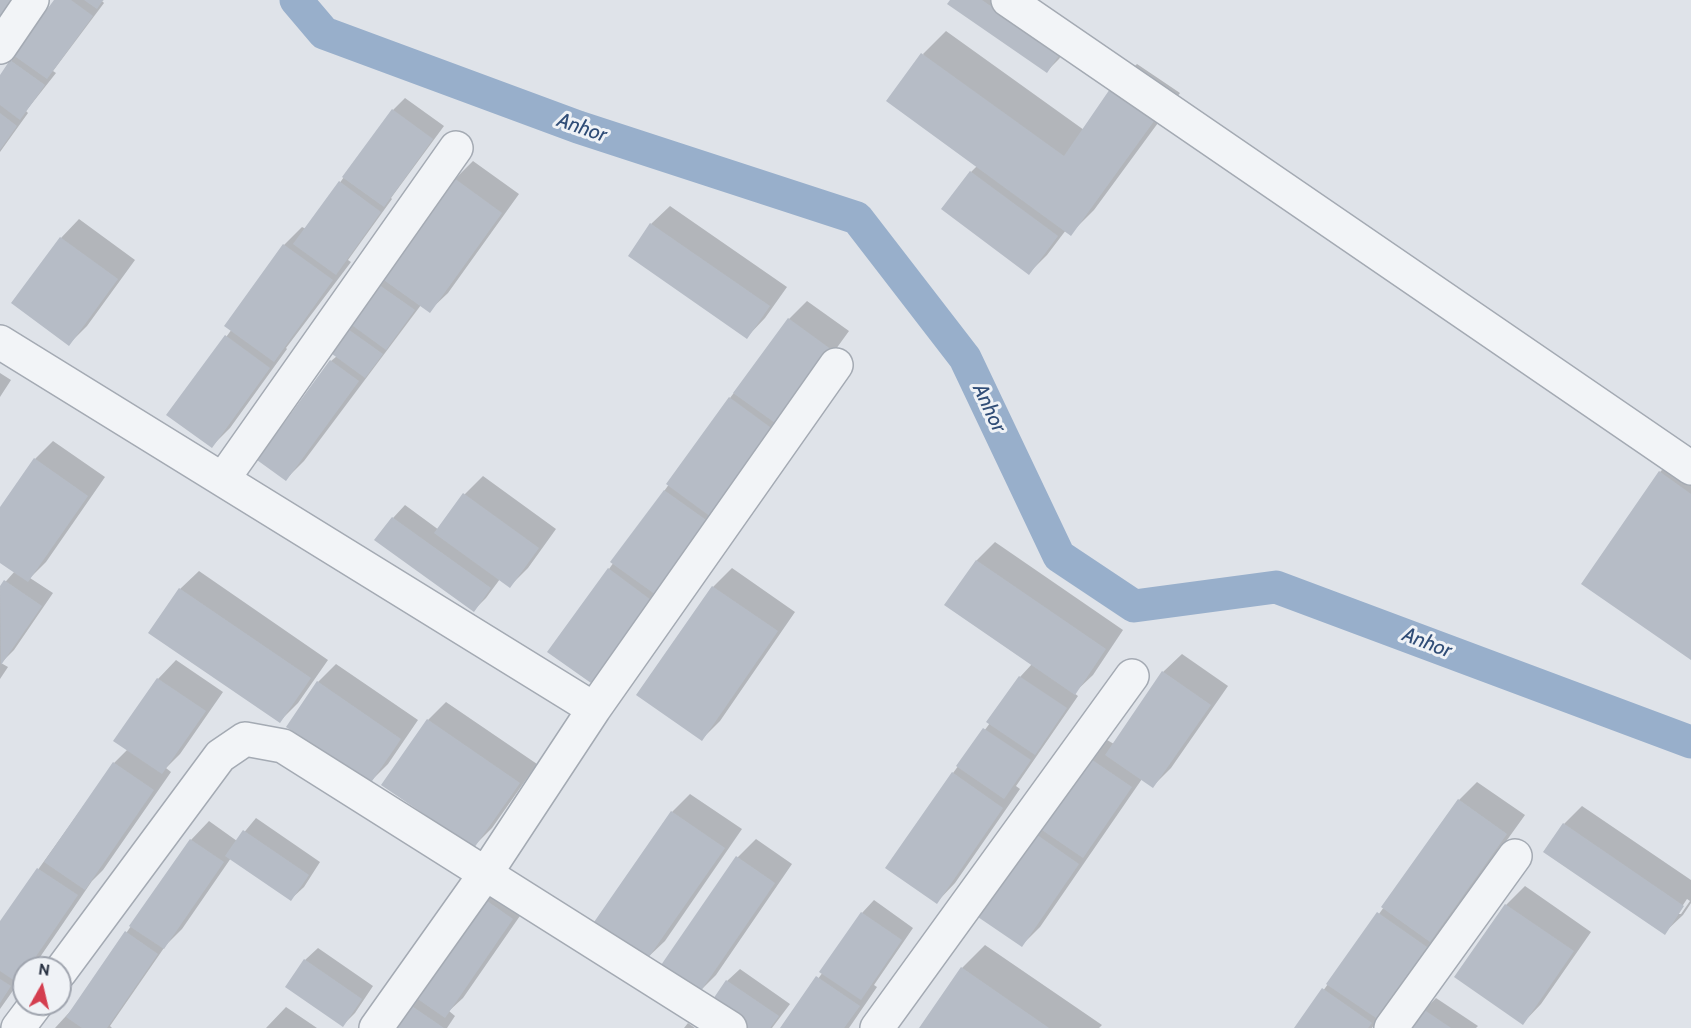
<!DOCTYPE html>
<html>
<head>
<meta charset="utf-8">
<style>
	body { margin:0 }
	#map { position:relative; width:1691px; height:1028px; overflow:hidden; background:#dfe3e9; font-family:Cabin,sans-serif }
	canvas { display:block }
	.north { position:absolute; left:12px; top:956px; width:60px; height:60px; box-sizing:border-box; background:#eff2f6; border:2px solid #9fa4ae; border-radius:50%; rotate:8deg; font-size:16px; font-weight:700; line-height:24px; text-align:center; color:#273041 }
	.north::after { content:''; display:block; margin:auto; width:21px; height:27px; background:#d43e4f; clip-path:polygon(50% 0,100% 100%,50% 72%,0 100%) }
</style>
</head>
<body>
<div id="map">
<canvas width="1691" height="1028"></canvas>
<div class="north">N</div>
</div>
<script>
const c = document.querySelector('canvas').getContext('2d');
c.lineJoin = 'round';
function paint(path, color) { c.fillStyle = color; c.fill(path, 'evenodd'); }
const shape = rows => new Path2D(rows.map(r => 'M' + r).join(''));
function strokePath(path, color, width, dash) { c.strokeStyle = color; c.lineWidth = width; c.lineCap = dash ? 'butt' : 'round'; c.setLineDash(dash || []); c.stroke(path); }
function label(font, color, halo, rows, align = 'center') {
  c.font = font + ' Cabin,sans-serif'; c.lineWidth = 6; c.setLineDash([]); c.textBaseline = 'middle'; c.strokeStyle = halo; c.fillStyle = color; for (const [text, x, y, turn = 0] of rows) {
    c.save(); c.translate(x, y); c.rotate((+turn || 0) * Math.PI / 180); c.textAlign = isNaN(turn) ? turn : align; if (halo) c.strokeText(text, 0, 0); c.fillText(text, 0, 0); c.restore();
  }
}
paint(shape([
	[55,0,104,0,102,1,104,3,53,71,56,73,26,111,28,113,0,152,0,77],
	[952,0,1012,0,1071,41,1059,59,1047,71],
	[946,31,1084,130,1113,87,1137,64,1180,93,1094,210,1070,234,1066,230,1047,255,1029,273,971,172,977,166,923,54],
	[405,98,444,126,391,198,392,199,348,260,351,262,286,348,287,349,230,428,212,446,169,415,232,329,284,245,302,227,306,229,393,110],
	[473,161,519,194,448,293,429,311,421,305,304,461,286,479,331,361,337,356,330,351,385,279,455,179],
	[670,206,787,287,765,318,747,337,651,224],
	[79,219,135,260,87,326,69,344,61,238],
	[807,301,849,331,609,663,591,681,609,569,730,398,789,319],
	[0,373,11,380,0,397],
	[53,441,105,477,46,562,30,578,53,593,14,650,1,663,8,667,0,679,0,588,15,571,0,561,0,510,35,459],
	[1683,449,1691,454,1691,658,1660,472],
	[483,476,556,529,528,568,510,586,500,579,486,598,474,610,393,518,405,505,439,530,465,494],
	[995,542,1123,630,1093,675,1074,693,1078,696,1016,786,1020,789,955,883,937,902,953,773,990,723,1020,677,1032,664,946,605,977,560],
	[732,568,795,612,720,721,702,739,638,695,713,587],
	[199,571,328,660,298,703,280,721,150,632,180,589],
	[1182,654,1228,686,1171,768,1153,786,1142,779,1040,927,1022,945,978,915,1089,758,1107,740,1114,744,1163,672],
	[176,660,223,692,180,754,166,768,171,772,103,870,92,881,36,963,31,968,24,968,24,975,0,1009,0,923,114,763,128,749,115,740,158,679],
	[336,664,418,720,388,764,370,782,318,682],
	[446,702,537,764,492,828,474,846,428,720],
	[1477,782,1525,815,1372,1028,1296,1028,1384,907,1459,800],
	[690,794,742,829,665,941,646,959,672,812],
	[1582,806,1691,880,1691,903,1683,915,1664,933,1564,824],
	[1687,899,1690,901,1681,914,1677,914],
	[256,818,320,862,304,887,291,899,231,858,182,929,166,945,110,1026,112,1028,55,1028,76,1005,191,840,209,821,237,841],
	[756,839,792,864,716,975,698,993,661,967,738,857],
	[499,879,531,900,463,998,449,1011,455,1016,447,1028,390,1028],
	[1525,886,1591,932,1541,1004,1523,1023,1456,977,1506,905],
	[874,900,913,928,874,985,877,987,849,1028,782,1028,823,972,822,971,862,913],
	[985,945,1102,1025,1099,1028,921,1028,962,968],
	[318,948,373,986,355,1013,343,1025,305,960],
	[740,969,790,1004,772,1028,746,1028,727,981],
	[1436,998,1478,1026,1476,1028,1412,1028,1424,1010],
	[286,1007,317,1028,266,1028],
	[688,1023,695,1028,684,1028]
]), '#0003');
strokePath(shape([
	[296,0,324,33,578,127,857,218,965,358,1059,556,1134,606,1276,587,1691,742]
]), '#98afcb', 33);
paint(shape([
	[0,0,17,0,0,23],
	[54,0,71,0,93,16,47,79,13,55],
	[84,0,103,0,97,9],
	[950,0,982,0,1060,54,1047,73,947,4],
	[921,53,1064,156,1112,86,1157,117,1071,236,886,101],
	[10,60,45,85,20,120,0,105,0,75],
	[392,109,433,139,384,207,342,177],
	[0,113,17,126,0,150],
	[970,171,1058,236,1029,275,941,209],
	[454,178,502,213,430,313,381,278],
	[339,181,381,212,336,275,293,244],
	[650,223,770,306,747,339,628,256],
	[60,237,118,279,69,346,11,303],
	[283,244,333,280,274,362,224,326],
	[378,284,415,310,386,350,349,323],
	[788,318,832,350,778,425,733,393],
	[345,327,383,354,365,378,328,351],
	[225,335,270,368,212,448,166,415],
	[330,360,359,381,286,481,257,460],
	[729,397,774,430,711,517,666,484],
	[34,458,88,496,28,582,0,563,0,507],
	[1659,471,1691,494,1691,660,1581,584],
	[664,490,709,522,656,595,610,562],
	[463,493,539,548,510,588,434,533],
	[392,517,491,588,474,612,374,540],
	[976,560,1106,649,1075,695,944,605],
	[608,568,651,600,591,683,547,652],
	[4,580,42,606,1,665,0,586],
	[712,586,778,631,702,741,636,695],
	[179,588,311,678,280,723,148,633],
	[1162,671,1211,705,1153,788,1105,755],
	[1019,676,1067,708,1035,755,986,722],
	[157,678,206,711,162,774,113,741],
	[317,681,401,739,370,784,286,727],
	[427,719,520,783,474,848,381,785],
	[983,728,1031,760,1004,799,956,766],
	[1088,757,1132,787,1083,858,1039,828],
	[113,762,154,790,85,890,44,862],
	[952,772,1003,808,937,904,885,868],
	[1458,799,1507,834,1430,942,1381,907],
	[671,811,725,848,646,961,592,925],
	[1563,823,1684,906,1665,935,1543,852],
	[243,830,309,875,291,901,225,856],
	[1033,832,1079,864,1022,947,975,915],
	[190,839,224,862,164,949,129,926],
	[736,856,775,883,698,995,659,968],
	[37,868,78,895,28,968,24,968,24,974,18,983,0,971,0,921],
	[480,896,513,919,445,1018,412,995],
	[1505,904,1574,951,1523,1025,1454,977],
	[861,912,902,940,861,1000,819,972],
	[1377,912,1427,947,1376,1018,1326,984],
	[125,931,158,954,107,1028,82,1028,66,1017],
	[304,959,362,999,343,1027,285,987],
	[961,967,1049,1028,919,1028],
	[816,976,860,1006,844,1028,780,1028],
	[0,979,11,986,0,1003],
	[726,980,779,1016,770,1028,743,1028,709,1005],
	[1322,988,1372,1023,1368,1028,1294,1028],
	[406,1002,444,1028,389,1028],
	[1423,1009,1451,1028,1410,1028]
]), '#b6bcc6');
const minor = shape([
	[1008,0,1691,468],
	[0,47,32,0],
	[0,342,594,709],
	[223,479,456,148],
	[60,972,220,756,245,739,283,746,730,1028],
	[18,1028,36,1004],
	[376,1028,486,873,594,709,836,365],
	[877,1028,1132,676],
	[1391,1028,1515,856]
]);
strokePath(minor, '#a4aab3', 36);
strokePath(minor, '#f2f4f7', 33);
label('italic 21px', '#304d77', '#eff2f6', [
	["Anhor",582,128,19],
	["Anhor",989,408,65],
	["Anhor",1427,643,21]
]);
</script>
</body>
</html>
